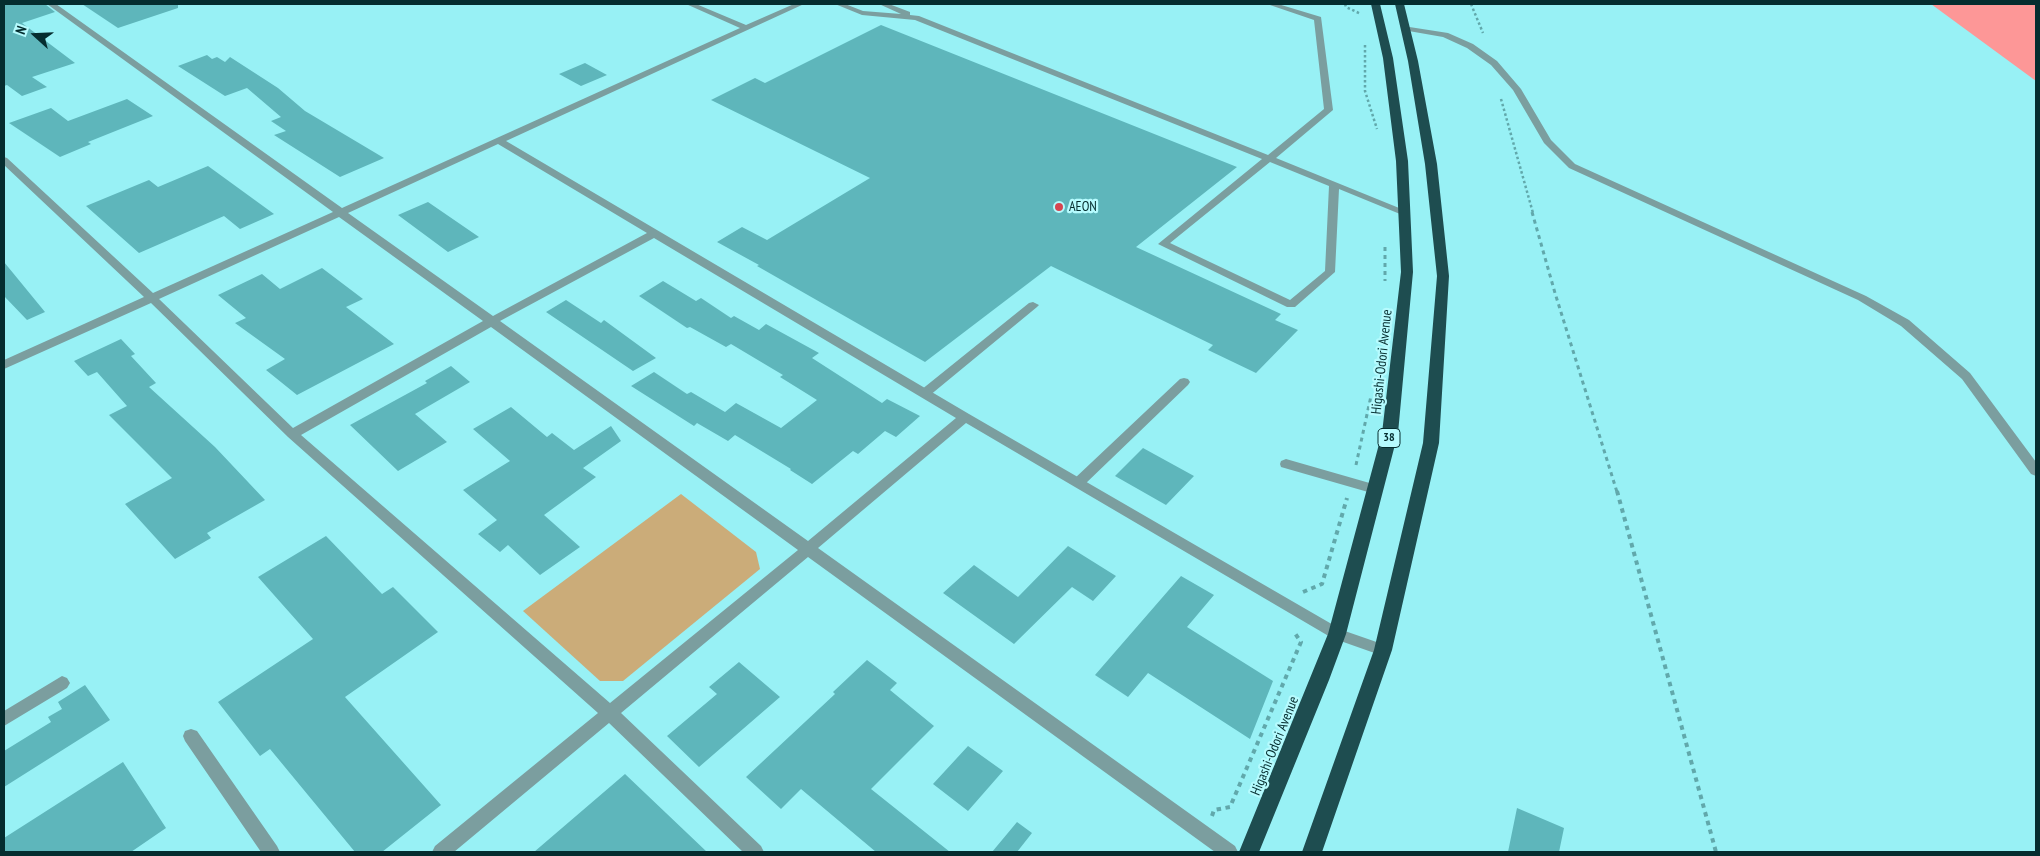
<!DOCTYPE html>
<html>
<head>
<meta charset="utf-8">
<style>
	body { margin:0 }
	#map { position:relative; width:2040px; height:856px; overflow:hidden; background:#98f1f5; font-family:"PT Sans Narrow",sans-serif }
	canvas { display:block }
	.frame { position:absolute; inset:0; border:5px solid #052d2f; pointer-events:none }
	.north { position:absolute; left:10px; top:10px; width:50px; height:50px; -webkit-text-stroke:4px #b6fbfe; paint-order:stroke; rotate:290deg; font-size:14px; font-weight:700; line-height:20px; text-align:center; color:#052d2f }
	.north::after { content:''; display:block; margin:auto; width:18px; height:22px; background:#052d2f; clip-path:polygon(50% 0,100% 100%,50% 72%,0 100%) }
</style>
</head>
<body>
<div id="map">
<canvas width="2040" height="856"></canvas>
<div class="frame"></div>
<div class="north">N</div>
</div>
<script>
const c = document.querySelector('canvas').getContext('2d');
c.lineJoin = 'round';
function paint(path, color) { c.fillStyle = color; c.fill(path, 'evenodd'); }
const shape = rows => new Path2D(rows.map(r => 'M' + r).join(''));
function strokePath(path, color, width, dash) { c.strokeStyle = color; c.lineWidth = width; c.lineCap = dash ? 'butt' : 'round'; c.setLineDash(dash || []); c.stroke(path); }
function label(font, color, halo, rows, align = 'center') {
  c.font = font + ' "PT Sans Narrow",sans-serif'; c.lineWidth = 4.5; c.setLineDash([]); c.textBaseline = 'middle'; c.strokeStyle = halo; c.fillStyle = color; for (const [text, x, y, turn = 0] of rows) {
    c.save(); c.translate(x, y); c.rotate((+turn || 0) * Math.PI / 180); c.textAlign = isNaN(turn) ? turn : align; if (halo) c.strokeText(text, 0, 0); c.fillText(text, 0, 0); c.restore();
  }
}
paint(shape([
	[681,494,756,552,760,569,623,681,600,681,523,611]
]), '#cbac79');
paint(shape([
	[1931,4,2036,4,2036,81]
]), '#fd9797');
paint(shape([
	[4,4,45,4,55,12,22,23,75,63,32,77,47,87,22,96,7,85,4,86],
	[82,4,178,4,178,8,118,28],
	[881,25,1237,167,1136,247,1281,314,1275,320,1298,330,1256,373,1208,350,1213,345,1051,266,925,362,757,266,759,265,717,242,742,227,767,240,870,178,711,100,755,78,765,83],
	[207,55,212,59,217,57,225,62,230,57,278,88,305,111,384,158,340,177,274,135,286,131,271,121,281,117,247,88,225,96,178,66],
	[585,63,607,75,581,86,559,74],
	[127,99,153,116,88,142,91,144,60,157,9,123,51,108,68,121],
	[208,166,274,214,240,229,224,216,139,253,86,206,149,180,158,187],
	[428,202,479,237,448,252,398,215],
	[4,262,45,312,27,320,4,296],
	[322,268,363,299,346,307,394,344,297,395,266,370,285,359,235,323,246,318,218,295,262,274,280,289],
	[663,281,696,301,701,298,731,318,734,316,759,330,766,324,819,353,812,358,882,403,887,399,920,416,896,437,885,431,858,454,853,451,812,484,790,470,791,469,735,435,728,441,697,423,694,426,631,386,654,372,687,394,691,392,725,412,736,403,781,428,817,400,780,377,783,375,731,344,726,347,690,327,687,328,639,296],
	[566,300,601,323,604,320,656,358,633,371,546,312],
	[121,339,135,354,131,356,156,383,149,387,215,447,265,500,207,533,211,538,175,559,125,504,172,478,109,415,127,406,97,372,88,376,74,361],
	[451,366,470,382,415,414,447,442,398,471,350,425,427,383,425,381],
	[511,407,547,437,552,433,574,450,611,426,621,441,583,468,596,477,544,515,580,547,540,575,508,545,500,552,478,534,497,520,463,490,510,461,473,429],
	[1143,448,1194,476,1166,505,1115,476],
	[326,536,382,594,393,587,438,632,345,697,441,805,382,852,355,852,270,749,260,756,218,702,313,639,258,577],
	[1068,546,1116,576,1093,601,1072,587,1014,644,943,593,974,565,1018,597],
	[1181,576,1214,595,1187,627,1273,681,1250,739,1148,673,1128,697,1095,675],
	[867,660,897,683,890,690,934,726,871,789,950,852,876,852,801,789,781,809,746,777,835,694,833,692],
	[739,662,780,697,699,767,667,736,717,694,709,687],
	[85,685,110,720,4,787,4,751,51,722,48,717,62,709,58,702],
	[968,746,1003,771,968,811,933,784],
	[123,762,166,828,131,852,4,852,4,838],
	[625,774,707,852,534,852],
	[1517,808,1564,828,1559,852,1508,852],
	[1017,822,1032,833,1017,852,992,852]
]), '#5eb6bb');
strokePath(shape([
	[1345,4,1346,7,1361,14],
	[1471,4,1483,33],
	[1365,45,1365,91,1377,129],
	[1501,99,1533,213]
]), '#61a8ab', 2.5, [2.5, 2.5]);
strokePath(shape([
	[1532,212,1555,293,1617,492],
	[1385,247,1385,281],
	[1356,465,1371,396]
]), '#61a8ab', 3, [4, 4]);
strokePath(shape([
	[1617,491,1716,852],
	[1303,592,1322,584,1347,498],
	[1212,816,1214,810,1230,807,1301,642,1294,632]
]), '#61a8ab', 4, [4.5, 4.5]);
paint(shape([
	[835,4,845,4,863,11,901,14,879,4,889,4,910,12,910,15,919,16,1268,155,1324,109,1314,20,1267,4,1278,4,1321,17,1333,110,1276,158,1409,212,1408,214,1400,214,1339,189,1335,272,1295,307,1287,307,1158,244,1262,159,915,20,862,15,835,4],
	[1270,162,1329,186,1325,271,1290,300,1170,243,1270,162],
	[1403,26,1448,33,1473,44,1497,61,1521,89,1551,140,1575,164,1866,296,1909,320,1970,373,2036,462,2036,476,2031,474,1962,379,1901,326,1858,300,1569,168,1544,143,1513,90,1491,65,1467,48,1443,37,1403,30,1403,26],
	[1033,302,1039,305,1037,307,929,396,921,396,919,393,921,390,1029,303,1033,302],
	[1184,378,1188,379,1190,382,1188,385,1084,485,1074,485,1072,482,1074,479,1180,379,1184,378],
	[1286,459,1380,486,1382,489,1380,492,1375,494,1281,467,1280,464,1281,461,1286,459],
	[62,676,67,678,70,683,67,688,4,726,4,711,62,676],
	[191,729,197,731,277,846,280,852,261,852,185,741,183,736,185,731,191,729]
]), '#7b9e9f');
paint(shape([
	[47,4,56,4,342,208,740,28,686,4,696,4,746,25,794,4,804,4,506,141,969,414,1342,630,1388,646,1390,650,1388,654,1383,656,1332,638,966,423,818,548,1235,846,1238,852,1215,852,808,557,621,713,761,846,764,852,743,852,609,723,454,852,432,852,435,846,598,713,288,437,151,303,4,369,4,360,144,297,4,165,4,157,7,158,153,293,333,212,47,4],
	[498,144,647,233,493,316,348,213,498,144],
	[339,217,483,321,293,428,159,299,339,217],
	[654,238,956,418,808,541,500,321,654,238],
	[491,327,798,550,610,703,301,435,491,327]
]), '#7b9e9f');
paint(shape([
	[1371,4,1380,4,1393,58,1408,161,1413,272,1398,433,1346,634,1329,680,1259,852,1239,852,1328,634,1382,433,1401,272,1396,161,1383,58,1371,4],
	[1395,4,1404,4,1418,61,1437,164,1449,276,1439,443,1392,650,1322,852,1302,852,1374,650,1423,443,1437,276,1425,164,1408,61,1395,4]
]), '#1e4d50');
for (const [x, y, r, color] of [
	[1059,207,5,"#d54551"]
]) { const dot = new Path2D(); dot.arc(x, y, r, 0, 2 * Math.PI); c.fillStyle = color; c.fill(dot); strokePath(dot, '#b6fbfe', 2); }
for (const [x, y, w] of [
	[1389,438,22]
]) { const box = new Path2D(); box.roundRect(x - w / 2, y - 9.5, w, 19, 4); c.fillStyle = '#b6fbfe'; c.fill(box); strokePath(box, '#052d2f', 1); }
label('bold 12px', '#052d2f', null, [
	["38",1389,438]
]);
label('14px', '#052d2f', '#b6fbfe', [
	["AEON",1069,207]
], 'left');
label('14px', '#052d2f', '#b6fbfe', [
	["Higashi-Odori Avenue",1382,362,-84],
	["Higashi-Odori Avenue",1275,746,-68]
]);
</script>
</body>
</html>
